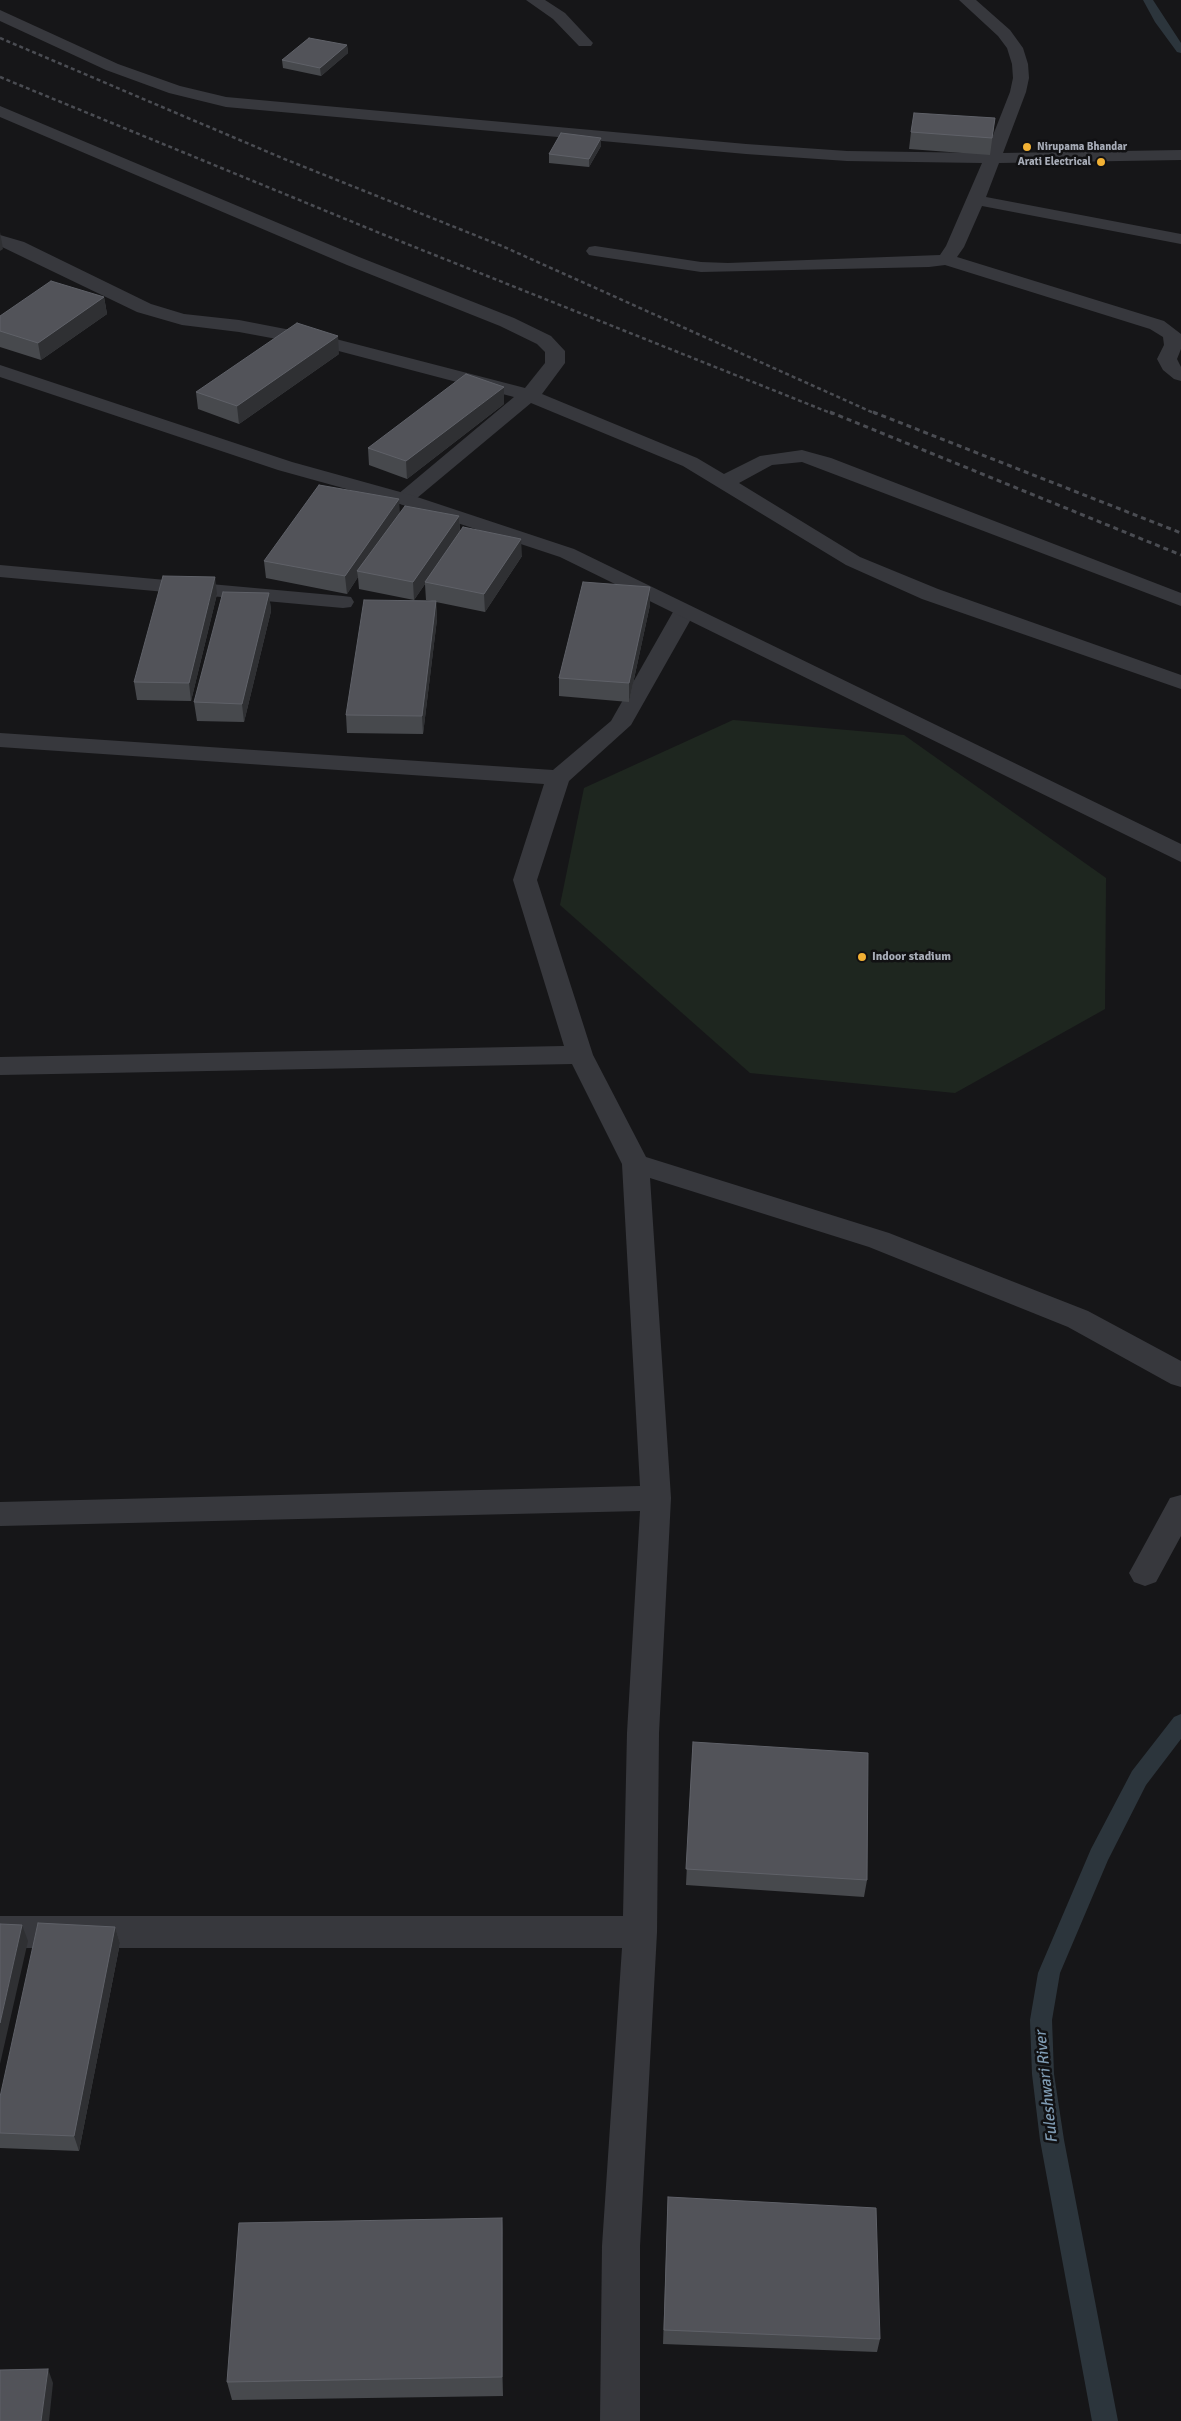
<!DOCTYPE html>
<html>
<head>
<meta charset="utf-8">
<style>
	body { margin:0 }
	canvas { display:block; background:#161618 }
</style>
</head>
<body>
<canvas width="1181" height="2421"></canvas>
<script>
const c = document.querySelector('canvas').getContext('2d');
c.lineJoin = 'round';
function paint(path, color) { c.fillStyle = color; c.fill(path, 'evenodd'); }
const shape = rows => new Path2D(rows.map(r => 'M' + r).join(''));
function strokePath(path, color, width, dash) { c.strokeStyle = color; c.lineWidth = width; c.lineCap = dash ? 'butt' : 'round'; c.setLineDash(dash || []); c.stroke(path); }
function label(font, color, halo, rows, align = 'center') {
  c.font = font + ' Signika,sans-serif'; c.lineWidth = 5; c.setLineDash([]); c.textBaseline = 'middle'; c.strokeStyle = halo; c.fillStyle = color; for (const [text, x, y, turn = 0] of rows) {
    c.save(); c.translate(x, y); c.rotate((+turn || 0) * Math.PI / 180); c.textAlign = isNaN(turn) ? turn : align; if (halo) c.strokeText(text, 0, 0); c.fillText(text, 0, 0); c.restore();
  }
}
paint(shape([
	[733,720,904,735,1106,878,1105,1009,955,1093,750,1073,560,905,584,788]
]), '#1e261f');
paint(shape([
	[1143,0,1153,0,1181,43,1181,53,1177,52,1155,22,1143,0],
	[1181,1714,1181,1739,1146,1785,1108,1860,1060,1973,1052,2020,1054,2074,1064,2140,1118,2421,1092,2421,1040,2140,1032,2074,1030,2020,1038,1973,1091,1849,1132,1771,1174,1717,1181,1714]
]), '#2c353c');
paint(shape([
	[526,0,545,0,565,13,593,43,591,46,579,46,553,19,526,0]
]), '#37383d');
paint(shape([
	[959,0,976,0,1010,30,1023,48,1028,64,1029,78,1026,92,1003,153,1181,150,1181,160,999,163,986,197,1181,234,1181,244,982,206,964,247,957,257,1164,321,1181,334,1181,349,1177,359,1181,367,1181,381,1174,379,1163,370,1157,359,1164,345,1163,337,1150,329,945,265,929,267,701,272,595,256,589,255,586,251,589,247,595,246,701,262,728,263,940,255,946,246,982,163,847,161,746,154,226,107,169,93,106,70,0,21,0,10,118,64,180,86,226,97,746,144,847,151,986,153,1010,92,1013,78,1012,64,1007,48,998,36,959,0],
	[0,106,359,257,514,318,551,336,565,351,565,363,542,394,697,458,724,474,760,456,802,450,809,452,831,458,1181,593,1181,606,802,462,772,465,739,483,860,557,938,589,1181,675,1181,689,922,599,846,565,683,466,531,403,411,503,404,505,397,503,394,499,397,495,514,397,331,349,239,332,182,325,137,312,0,246,0,235,24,242,151,304,184,314,239,320,332,338,525,388,545,363,545,352,537,344,500,326,347,265,0,117,0,106],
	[0,565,343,596,351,597,354,602,351,607,343,608,0,577,0,565],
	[684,606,692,607,695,612,631,725,569,781,537,880,593,1055,646,1157,889,1233,1088,1311,1181,1361,1181,1387,1171,1384,1068,1327,869,1247,650,1178,671,1498,659,1733,657,1932,640,2246,640,2421,600,2421,602,2246,622,1948,0,1948,0,1916,623,1916,627,1733,640,1511,0,1526,0,1502,640,1486,622,1164,572,1064,0,1075,0,1057,564,1046,513,880,544,784,0,747,0,733,553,770,611,721,673,612,676,607,684,606],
	[1181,1495,1181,1536,1156,1582,1145,1586,1134,1582,1129,1573,1134,1564,1170,1498,1181,1495]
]), '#37383d');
paint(shape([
	[0,365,292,462,411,495,574,549,1181,844,1181,862,560,557,397,503,278,470,0,377,0,365]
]), '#37383d');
strokePath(shape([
	[0,38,282,158,502,246,876,414],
	[0,77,382,234,833,414]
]), '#4a4c52', 2.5, [4, 3]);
strokePath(shape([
	[830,412,1181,555],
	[873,412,1181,533]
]), '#4a4c52', 3, [5, 4]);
paint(shape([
	[347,45,348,53,321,76,283,68,282,60],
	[995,118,990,155,909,149,911,132],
	[601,146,589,167,549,163,549,154],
	[104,297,107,314,41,360,0,347,0,316],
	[339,354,239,424,198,409,196,392],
	[504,404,407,479,369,465,368,448],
	[400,513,459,516,460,532,522,556,485,612,436,602,437,619,423,734,347,733,346,715,432,601,426,600,425,584,414,600,359,589,358,577,347,594,266,578,264,561],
	[650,587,650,605,629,702,559,696,559,678],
	[269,593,271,611,244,722,197,721,194,702],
	[217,594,191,701,137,700,134,682],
	[693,1742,867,1880,864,1897,686,1885],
	[115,1927,120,1943,79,2151,0,2148,0,2097],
	[668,2197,880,2339,877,2352,663,2344],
	[502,2218,503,2238,503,2396,232,2400,227,2382]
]), '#47494d');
paint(shape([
	[347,45,348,53,321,76,320,68],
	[601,138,601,146,589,167,589,159],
	[0,232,3,249,0,251],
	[104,297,107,314,41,360,38,343],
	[338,336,339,354,239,424,237,406],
	[504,387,504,404,407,479,406,461],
	[399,499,400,516,357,571,358,577,347,594,345,576],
	[459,516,460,534,425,582,425,584,414,600,413,582],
	[521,539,522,556,485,612,484,594],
	[215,577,217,594,191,701,189,683],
	[650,587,650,605,629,702,629,683],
	[269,593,271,611,244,722,242,704],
	[436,601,437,619,423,734,422,716],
	[22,1925,28,1941,0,2064,0,2023],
	[115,1927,120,1943,79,2151,74,2136],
	[502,2218,503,2238,503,2396,502,2377],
	[48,2369,53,2383,49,2421,41,2421]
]), '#2f3033');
const building = shape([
	[309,38,347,45,320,68,282,60,309,38],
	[914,113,995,118,992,138,911,132,914,113],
	[561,133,601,138,589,159,549,154,561,133],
	[51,281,104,297,38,343,0,331,0,316,51,281],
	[297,323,338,336,237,406,196,392,297,323],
	[466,374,504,387,406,461,368,448,466,374],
	[319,485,399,499,345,576,264,561,319,485],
	[405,506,459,516,413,582,357,571,405,506],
	[463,527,521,539,484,594,425,582,463,527],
	[163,576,215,577,189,683,134,682,163,576],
	[583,582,650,587,629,683,559,678,583,582],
	[223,592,269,593,242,704,194,702,223,592],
	[364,600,436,601,422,716,346,715,364,600],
	[693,1742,868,1753,867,1880,686,1869,693,1742],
	[38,1923,115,1927,74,2136,0,2133,0,2097,38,1923],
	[0,1924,22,1925,0,2023,0,1924],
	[668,2197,876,2208,880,2339,664,2330,668,2197],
	[502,2218,502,2377,227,2382,239,2223,502,2218],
	[48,2369,41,2421,0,2421,0,2370,48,2369]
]);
paint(building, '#525359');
strokePath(building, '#5f6168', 1);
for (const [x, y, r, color] of [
	[1027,147,5,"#f2b134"],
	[1101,162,5,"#f2b134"],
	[862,957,5,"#f2b134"]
]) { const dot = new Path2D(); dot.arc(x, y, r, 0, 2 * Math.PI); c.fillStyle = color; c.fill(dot); strokePath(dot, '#111113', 2); }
label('bold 11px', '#a8adb8', '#111113', [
	["Nirupama Bhandar",1037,147],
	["Arati Electrical",1091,162,"right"]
], 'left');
label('bold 12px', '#a8adb8', '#111113', [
	["Indoor stadium",872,957]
], 'left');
label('italic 16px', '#7f9bb3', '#111113', [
	["Fuleshwari River",1047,2087,-96]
]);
</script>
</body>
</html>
